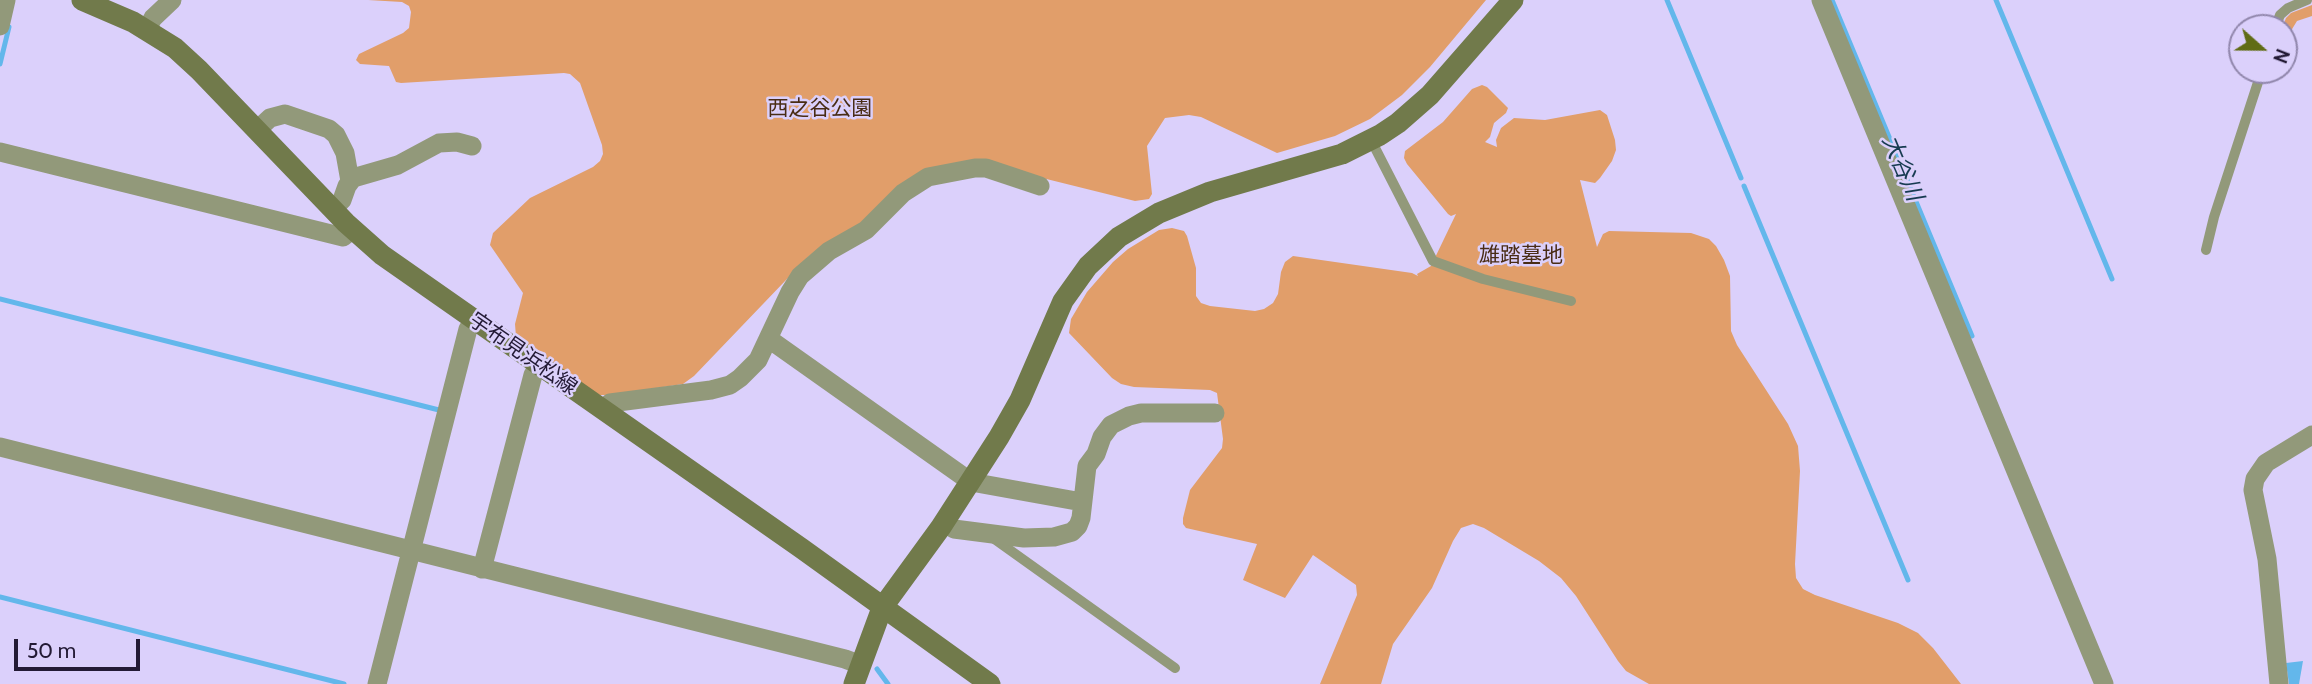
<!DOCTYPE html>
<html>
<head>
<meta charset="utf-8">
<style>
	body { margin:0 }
	#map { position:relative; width:2312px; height:684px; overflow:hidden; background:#dbd0fb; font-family:Cabin,sans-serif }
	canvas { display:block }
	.north { position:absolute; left:2228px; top:14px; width:70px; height:70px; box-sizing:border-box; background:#dbd0fb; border:2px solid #9187ac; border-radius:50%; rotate:111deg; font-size:19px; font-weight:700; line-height:28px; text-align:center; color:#231a35 }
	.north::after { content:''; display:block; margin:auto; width:24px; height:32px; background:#606c15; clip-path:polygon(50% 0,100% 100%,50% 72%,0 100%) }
	.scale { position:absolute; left:14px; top:639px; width:126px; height:32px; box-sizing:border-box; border:4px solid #231a35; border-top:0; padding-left:9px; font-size:21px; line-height:24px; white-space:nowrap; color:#231a35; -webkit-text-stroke:5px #dbd0fb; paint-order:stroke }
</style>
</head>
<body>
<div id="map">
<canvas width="2312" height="684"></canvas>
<div class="north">N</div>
<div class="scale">50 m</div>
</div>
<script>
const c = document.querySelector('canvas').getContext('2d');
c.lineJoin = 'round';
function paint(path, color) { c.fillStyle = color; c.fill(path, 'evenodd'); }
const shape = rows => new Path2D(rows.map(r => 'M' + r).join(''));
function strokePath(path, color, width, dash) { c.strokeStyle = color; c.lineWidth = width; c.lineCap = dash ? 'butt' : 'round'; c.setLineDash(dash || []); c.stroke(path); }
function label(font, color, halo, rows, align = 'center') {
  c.font = font + ' Cabin,"Noto Sans JP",sans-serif'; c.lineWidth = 5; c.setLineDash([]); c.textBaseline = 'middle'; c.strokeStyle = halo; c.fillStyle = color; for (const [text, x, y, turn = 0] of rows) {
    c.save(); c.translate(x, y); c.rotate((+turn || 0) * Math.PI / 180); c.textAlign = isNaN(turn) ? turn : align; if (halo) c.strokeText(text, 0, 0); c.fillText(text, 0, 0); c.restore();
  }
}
paint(shape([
	[368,0,1486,0,1430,67,1402,95,1370,119,1335,136,1277,153,1201,117,1189,115,1165,118,1147,146,1152,194,1149,199,1135,201,974,161,867,219,809,256,694,376,683,384,611,395,600,395,589,390,516,337,515,324,523,293,490,245,493,233,530,198,593,167,600,161,603,154,602,145,580,83,570,74,564,73,401,83,396,82,389,66,360,64,356,60,359,54,403,33,409,28,411,12,409,6,402,2],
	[2312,5,2312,16,2297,21,2289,34,2285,35,2282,28,2286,18,2291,13],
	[1482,85,1487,87,1508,108,1506,113,1494,123,1490,137,1485,142,1497,147,1496,140,1501,128,1514,118,1545,120,1600,110,1607,115,1615,140,1616,150,1612,161,1600,178,1595,183,1580,180,1597,247,1603,234,1609,231,1691,233,1709,239,1716,246,1724,260,1730,276,1731,331,1737,345,1788,424,1798,446,1800,471,1795,564,1796,578,1803,589,1815,595,1898,623,1918,633,1933,648,1961,684,1649,684,1626,671,1618,661,1576,596,1561,578,1539,561,1484,528,1473,524,1461,528,1453,541,1432,588,1393,644,1381,684,1320,684,1357,595,1356,585,1313,555,1285,598,1243,580,1257,544,1186,528,1183,524,1183,518,1190,490,1222,448,1223,439,1217,393,1210,390,1134,387,1121,384,1112,378,1069,333,1071,319,1087,292,1113,262,1128,249,1159,230,1172,228,1184,231,1187,236,1196,268,1196,296,1201,303,1210,306,1255,311,1264,309,1273,303,1278,294,1281,272,1285,262,1293,256,1412,273,1418,276,1417,274,1431,266,1456,214,1451,216,1448,214,1407,164,1404,158,1405,151,1443,122,1472,89]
]), '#e19e6a');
paint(shape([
	[2303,661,2299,684,2289,684,2286,663]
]), '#63b7eb');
strokePath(shape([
	[1667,0,1741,178],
	[1832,0,1972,336],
	[1996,0,2112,279],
	[0,64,9,27],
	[1744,186,1908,580],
	[0,299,439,410],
	[0,597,344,684],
	[877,669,888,684]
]), '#63b7eb', 5);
strokePath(shape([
	[2275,28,2280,15,2288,8,2307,0],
	[1371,140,1433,261,1483,279,1571,301],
	[2206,250,2214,217,2262,70],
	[993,538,1175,668]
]), '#92997a', 10);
strokePath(shape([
	[1821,0,2104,684],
	[0,26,6,0],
	[147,29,153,18,172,0],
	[257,130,270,118,285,114,329,129,336,135,345,153,350,181],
	[0,152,339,236,343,237,353,229],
	[333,209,342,200,347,186,353,178,398,165,439,143,457,142,472,146],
	[769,339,971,482,1082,502],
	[605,411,610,403,711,390,730,385,740,378,758,360,790,292,800,276,829,251,866,230,903,193,928,177,975,168,986,168,1040,186],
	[0,447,845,659,861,665],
	[944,522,954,529,1024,538,1054,537,1072,532,1078,526,1081,518,1087,466,1096,454,1102,437,1111,425,1129,416,1141,413,1215,413],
	[482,569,533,375,539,365],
	[377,684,468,329,475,320],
	[2279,684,2267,559,2253,490,2255,479,2266,463,2312,435]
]), '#92997a', 19);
strokePath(shape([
	[82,0,133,22,175,48,199,70,346,223,382,255,801,548,990,684],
	[854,684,882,608,941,527,999,437,1020,400,1063,301,1088,266,1119,237,1159,213,1210,192,1342,154,1380,135,1398,123,1430,95,1513,0]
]), '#717a4b', 21);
label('21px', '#492c15', '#dbd0fb', [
	["西之谷公園",820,109],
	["雄踏墓地",1521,256]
]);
label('21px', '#231a35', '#dbd0fb', [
	["宇布見浜松線",523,354,35]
]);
label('italic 23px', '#173b51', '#dbd0fb', [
	["大谷川",1902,168,67]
]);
</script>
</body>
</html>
